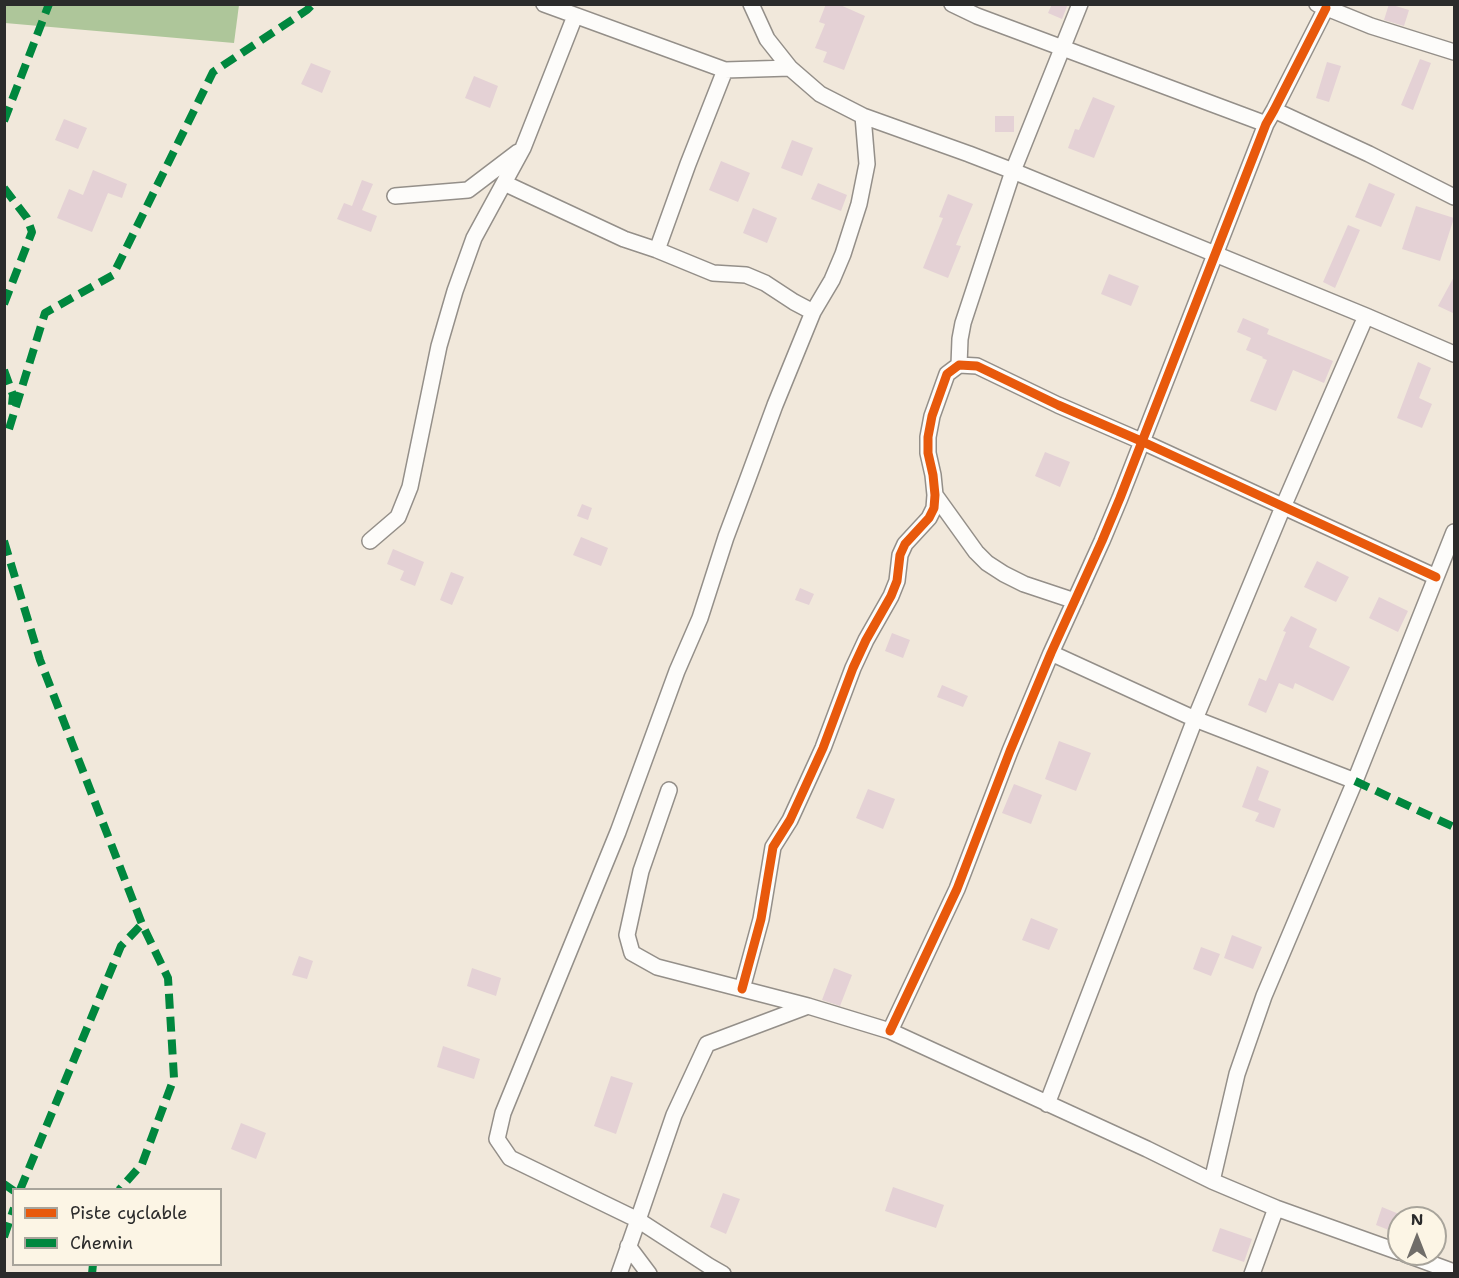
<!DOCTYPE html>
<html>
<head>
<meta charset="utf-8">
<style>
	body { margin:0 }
	#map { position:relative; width:1459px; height:1278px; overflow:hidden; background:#f1e8db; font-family:"Shantell Sans",sans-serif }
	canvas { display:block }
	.frame { position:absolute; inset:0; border:6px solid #2b2b2b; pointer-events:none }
	.legend { position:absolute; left:12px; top:1188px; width:210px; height:78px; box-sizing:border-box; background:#fcf5e5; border:2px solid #a8a49b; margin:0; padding:8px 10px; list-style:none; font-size:18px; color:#2b2b2b }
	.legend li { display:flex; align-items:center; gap:12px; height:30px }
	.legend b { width:30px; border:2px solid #a8a49b }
	.north { position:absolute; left:1387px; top:1206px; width:60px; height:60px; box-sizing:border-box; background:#fcf5e5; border:2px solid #a8a49b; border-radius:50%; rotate:0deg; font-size:16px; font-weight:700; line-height:24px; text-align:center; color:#2b2b2b }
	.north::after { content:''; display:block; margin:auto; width:21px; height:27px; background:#706d69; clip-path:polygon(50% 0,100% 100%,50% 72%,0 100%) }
</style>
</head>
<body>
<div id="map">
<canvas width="1459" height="1278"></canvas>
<div class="frame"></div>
<ul class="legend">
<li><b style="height:8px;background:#e8590c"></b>Piste cyclable</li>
<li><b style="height:8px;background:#00873e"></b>Chemin</li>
</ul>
<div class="north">N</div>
</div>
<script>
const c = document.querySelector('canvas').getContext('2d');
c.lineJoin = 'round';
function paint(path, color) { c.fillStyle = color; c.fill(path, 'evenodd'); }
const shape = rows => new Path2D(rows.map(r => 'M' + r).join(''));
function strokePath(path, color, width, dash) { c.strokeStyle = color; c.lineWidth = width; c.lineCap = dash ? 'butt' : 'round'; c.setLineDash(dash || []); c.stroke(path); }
paint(shape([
	[4,5,5,4,239,5,234,43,5,23]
]), '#aec69a');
paint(shape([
	[826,4,838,4,865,16,844,70,823,62,827,52,815,48,825,24,819,22],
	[1052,4,1068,4,1062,19,1048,13],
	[1389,4,1409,10,1404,26,1384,20],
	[1420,59,1431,63,1413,110,1401,105],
	[1327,62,1341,66,1329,102,1316,98],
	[311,63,331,71,322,93,301,84],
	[474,76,498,86,490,108,465,98],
	[1093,97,1115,106,1094,158,1068,148,1075,129,1079,130],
	[995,116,1014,116,1014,132,995,132],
	[64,119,87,128,78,149,55,140],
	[792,140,813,148,802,176,781,168],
	[721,161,750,173,738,202,709,190],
	[93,170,127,184,122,198,108,193,92,232,57,218,69,189,83,195],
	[362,180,373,184,362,210,377,216,371,232,337,219,344,203,352,206],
	[818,183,847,195,841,211,811,199],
	[1369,183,1395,194,1381,227,1355,217],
	[948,194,973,204,956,245,961,246,948,278,923,268,943,218,939,217],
	[1416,206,1454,218,1440,261,1402,249],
	[753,208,777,218,767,243,743,233],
	[1348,225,1360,230,1335,288,1323,282],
	[1109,274,1139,286,1131,306,1101,294],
	[1455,275,1455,314,1438,306],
	[1243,318,1269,329,1267,334,1333,361,1324,383,1293,370,1276,411,1250,401,1267,360,1262,358,1263,357,1246,350,1251,338,1237,332],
	[1418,362,1431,368,1419,398,1432,404,1422,428,1397,418],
	[1045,452,1070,462,1060,487,1035,476],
	[582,504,592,508,588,520,577,516],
	[581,537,608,548,601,566,573,555],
	[393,549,424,562,415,586,400,580,404,571,387,564],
	[1317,561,1349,577,1336,602,1304,587],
	[451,572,464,577,452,605,440,600],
	[800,588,814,594,809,605,795,600],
	[1379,597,1408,611,1398,632,1369,618],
	[1291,616,1317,629,1309,647,1350,667,1333,701,1295,683,1293,689,1279,683,1266,713,1248,705,1259,678,1266,681,1286,632,1283,631],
	[892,633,910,640,903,658,885,651],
	[942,685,968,696,963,707,937,697],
	[1059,741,1091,753,1076,791,1045,779],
	[1257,766,1269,771,1258,800,1281,809,1274,828,1255,821,1259,813,1242,807],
	[1014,784,1042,795,1031,824,1002,813],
	[868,789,895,799,883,829,856,818],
	[1031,918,1058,929,1049,950,1022,940],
	[1232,935,1262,947,1253,969,1224,958],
	[1201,947,1220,954,1211,976,1193,969],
	[299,956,313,961,307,979,292,975],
	[472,968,501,978,496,996,467,986],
	[834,968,852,975,840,1006,822,1000],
	[443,1046,480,1059,474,1079,437,1067],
	[611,1076,633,1083,616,1134,594,1126],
	[241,1123,266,1133,256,1159,231,1149],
	[893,1187,944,1205,936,1228,885,1211],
	[723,1193,740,1199,726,1234,710,1227],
	[1382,1207,1399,1214,1399,1234,1376,1225],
	[1220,1228,1252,1239,1244,1262,1212,1251]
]), '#e4d1d5');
const minor = shape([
	[544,4,725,70,790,68],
	[751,4,767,39,790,68,820,94,863,116,969,154,1013,171,1366,316,1454,354],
	[952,4,977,16,1266,124],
	[1317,4,1371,26,1454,52],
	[725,70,688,164,657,250,713,273,746,275,765,283,794,302,813,312,832,280,843,254,859,204,867,164,863,116],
	[1274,110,1369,154,1454,197],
	[504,183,624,239,657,250],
	[395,196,468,190,518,152],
	[959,365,960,339,963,323,1013,171,1080,4],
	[935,495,976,552,987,563,1004,574,1024,584,1075,601],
	[370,541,398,517,410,487,439,346,455,291,474,238,523,148,575,16],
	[1051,653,1195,719,1355,781],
	[669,790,641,871,627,935,632,953,657,967,808,1006,890,1031,1147,1149,1212,1181,1276,1208,1399,1252],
	[742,989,761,919,773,847,790,820,823,748,853,668,866,640,891,596,897,581,900,555,905,544,929,518,934,508,935,495,933,475,928,453,928,437,932,416,947,374,959,365,977,366,1058,405,1141,441,1436,577],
	[890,1031,957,889,1010,751,1051,653,1102,541,1120,498,1266,124,1274,110,1326,8],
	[1047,1104,1195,719,1283,507,1366,316],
	[1212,1181,1237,1074,1264,996,1355,781,1454,532],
	[628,1246,649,1274],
	[1405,1254,1454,1272],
	[619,1274,638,1220,674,1115,707,1044,808,1006],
	[723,1274,709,1266,638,1220,510,1158,497,1139,503,1113,618,832,677,671,700,618,726,537,747,481,775,405,813,312],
	[1252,1274,1276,1208]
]);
strokePath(minor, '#948f89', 18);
strokePath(minor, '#fdfcfa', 15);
strokePath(shape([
	[4,121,49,4],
	[4,188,27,218,32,232,4,304],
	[4,370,13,395,12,405],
	[9,429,45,313,113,275,213,72,307,10,313,4],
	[4,541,40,660,142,924,168,978,174,1078,142,1164,119,1190],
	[1355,781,1454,827],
	[4,1184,14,1191],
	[20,1190,121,946,142,924],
	[4,1237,14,1208],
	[92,1274,93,1264]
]), '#00873e', 8, [15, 8]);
strokePath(shape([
	[742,989,761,919,773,847,790,820,823,748,853,668,866,640,891,596,897,581,900,555,905,544,929,518,934,508,935,495,933,475,928,453,928,437,932,416,947,374,959,365,977,366,1058,405,1141,441,1436,577],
	[890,1031,957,889,1010,751,1051,653,1102,541,1120,498,1266,124,1274,110,1326,8]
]), '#e8590c', 9);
</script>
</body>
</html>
